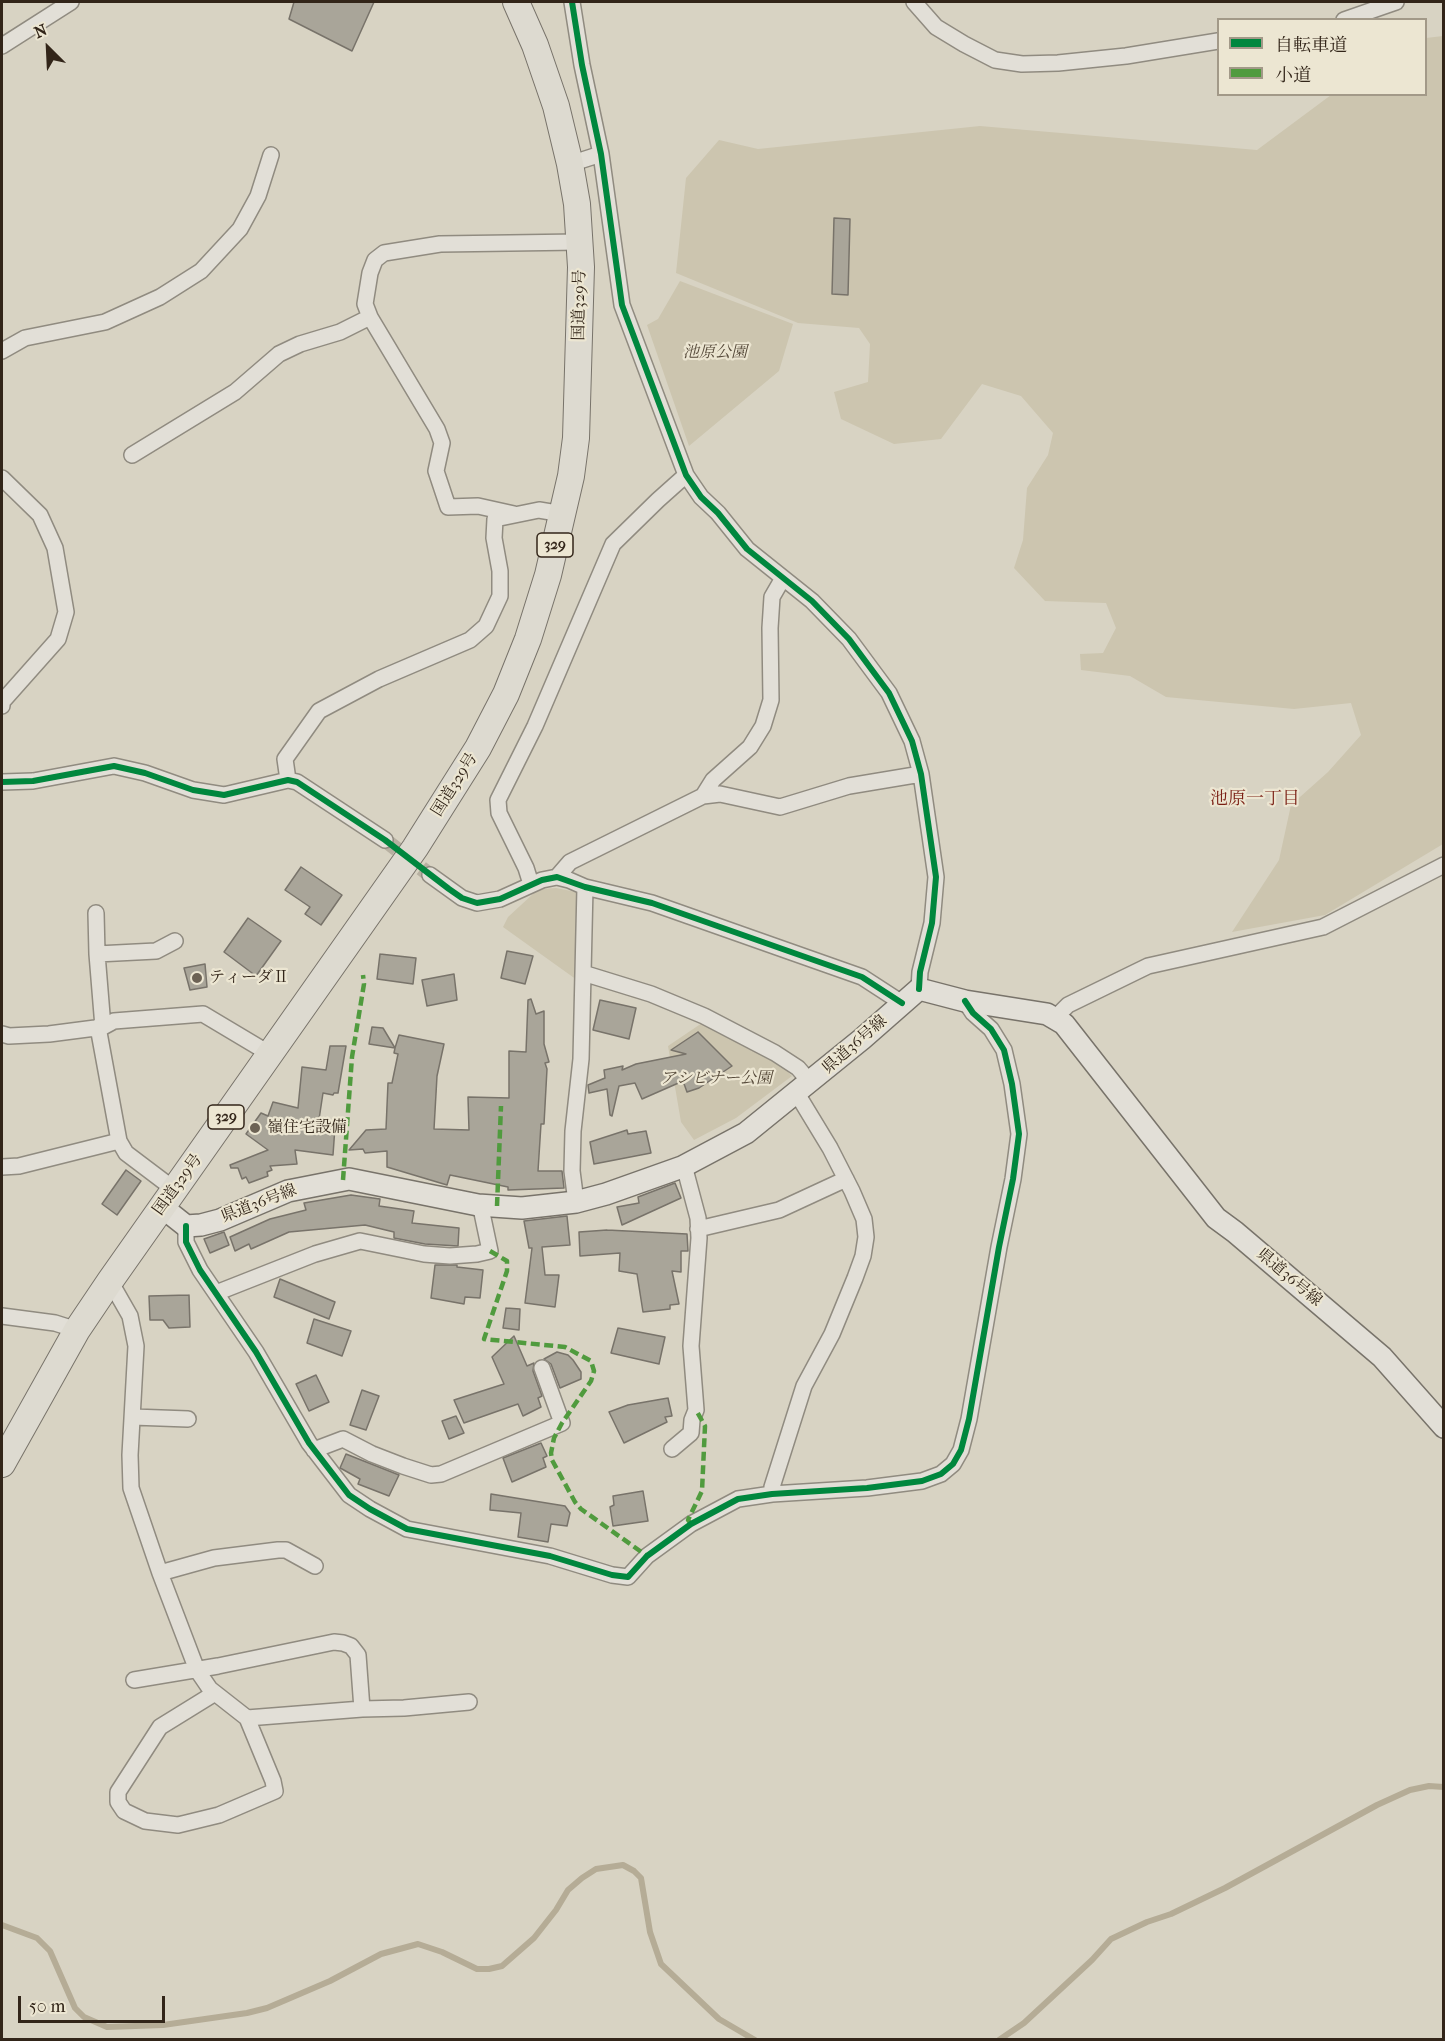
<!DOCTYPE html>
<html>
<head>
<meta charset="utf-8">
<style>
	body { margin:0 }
	#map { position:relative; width:1445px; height:2041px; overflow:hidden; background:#d8d3c3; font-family:"IM FELL French Canon","Noto Serif JP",serif }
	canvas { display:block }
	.frame { position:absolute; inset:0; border:3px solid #322519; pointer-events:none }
	.legend { position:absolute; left:1217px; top:18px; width:210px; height:78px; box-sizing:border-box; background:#ece6d2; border:2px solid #a29988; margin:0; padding:8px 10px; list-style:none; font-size:18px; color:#322519 }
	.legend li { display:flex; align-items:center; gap:12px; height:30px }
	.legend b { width:30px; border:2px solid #a29988 }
	.north { position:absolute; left:18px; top:18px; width:60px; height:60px; -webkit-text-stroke:4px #ece6d2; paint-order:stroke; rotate:336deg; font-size:16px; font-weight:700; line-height:24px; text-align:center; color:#322519 }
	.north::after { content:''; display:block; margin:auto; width:21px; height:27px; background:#322519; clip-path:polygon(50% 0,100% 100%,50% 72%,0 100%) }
	.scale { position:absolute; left:18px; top:1996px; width:147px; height:27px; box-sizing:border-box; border:3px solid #322519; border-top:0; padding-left:8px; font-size:18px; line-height:21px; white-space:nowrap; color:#322519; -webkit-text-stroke:4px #ece6d2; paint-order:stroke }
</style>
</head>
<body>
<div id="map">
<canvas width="1445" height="2041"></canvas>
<div class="frame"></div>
<ul class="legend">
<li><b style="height:8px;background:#00873e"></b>自転車道</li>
<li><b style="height:8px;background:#509b3e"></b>小道</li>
</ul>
<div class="north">N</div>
<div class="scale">50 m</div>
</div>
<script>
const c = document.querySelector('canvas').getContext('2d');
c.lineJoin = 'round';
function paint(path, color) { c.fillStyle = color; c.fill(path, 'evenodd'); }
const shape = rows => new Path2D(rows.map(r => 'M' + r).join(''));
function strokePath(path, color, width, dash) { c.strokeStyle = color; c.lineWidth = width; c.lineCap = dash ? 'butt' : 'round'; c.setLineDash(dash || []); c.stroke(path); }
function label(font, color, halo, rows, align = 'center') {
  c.font = font + ' "IM FELL French Canon","Noto Serif JP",serif'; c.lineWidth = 4.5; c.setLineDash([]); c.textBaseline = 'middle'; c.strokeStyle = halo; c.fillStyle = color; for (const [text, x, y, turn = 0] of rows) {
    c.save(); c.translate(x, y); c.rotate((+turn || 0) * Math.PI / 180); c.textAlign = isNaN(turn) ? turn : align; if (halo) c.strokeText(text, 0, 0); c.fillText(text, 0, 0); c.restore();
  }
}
paint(shape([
	[1443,36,1443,844,1325,915,1232,932,1279,860,1291,805,1328,772,1361,735,1351,703,1294,709,1166,697,1130,676,1081,670,1080,654,1103,653,1116,628,1106,603,1045,601,1014,568,1023,540,1027,488,1048,455,1053,433,1021,396,982,384,941,439,894,444,841,419,834,392,868,382,870,344,859,328,798,323,676,273,686,178,719,140,758,149,980,126,1257,150,1331,95,1426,94,1426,38],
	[680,281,793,324,779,371,689,446,647,325,658,319],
	[556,888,581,893,577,980,503,927,508,917,534,893,541,889],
	[702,1023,777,1061,792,1076,736,1118,694,1140,681,1122,668,1046]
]), '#ccc5af');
strokePath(shape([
	[2,1925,37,1938,50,1951,75,2008,84,2017,107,2027,163,2025,247,2013,267,2008,330,1981,381,1954,418,1944,442,1952,477,1969,489,1969,502,1966,534,1938,556,1910,568,1890,582,1878,596,1869,623,1865,634,1871,641,1878,650,1932,661,1964,719,2019,755,2040],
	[999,2040,1024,2023,1092,1960,1111,1939,1147,1922,1171,1914,1225,1888,1377,1805,1410,1790,1429,1786,1444,1787]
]), '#b5ac96', 6);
const building = shape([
	[294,2,374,2,352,51,289,19,294,2],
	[834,218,850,219,848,295,832,294,834,218],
	[301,867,342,895,321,925,305,914,310,907,285,890,301,867],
	[248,918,281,941,256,976,224,952,248,918],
	[507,951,533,956,525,984,501,978,507,951],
	[380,954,416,958,413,984,377,979,380,954],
	[205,964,207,987,190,990,184,968,205,964],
	[454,974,457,1000,427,1006,422,980,454,974],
	[531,999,536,1014,544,1011,544,1044,549,1062,545,1063,547,1069,544,1124,541,1124,538,1171,562,1171,564,1188,508,1190,508,1187,450,1175,447,1185,387,1167,387,1151,365,1153,363,1149,349,1150,366,1130,386,1129,388,1083,392,1083,398,1054,394,1053,395,1048,369,1044,372,1027,383,1028,395,1048,399,1035,444,1044,437,1076,434,1129,469,1130,468,1097,509,1098,509,1051,526,1052,528,1000,531,999],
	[600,1000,636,1008,629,1039,593,1030,600,1000],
	[698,1032,732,1066,699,1088,687,1092,683,1081,642,1099,635,1083,619,1086,612,1116,610,1115,607,1089,589,1093,588,1085,605,1078,604,1070,623,1066,622,1070,636,1064,686,1054,671,1050,698,1032],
	[330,1046,346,1046,338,1093,334,1093,333,1095,323,1093,318,1126,335,1127,333,1155,295,1150,297,1164,270,1166,272,1170,267,1172,268,1176,249,1183,246,1177,242,1179,238,1168,231,1168,230,1165,268,1150,246,1134,261,1113,268,1116,273,1102,298,1108,302,1067,326,1070,330,1046],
	[627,1130,628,1134,646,1131,651,1153,594,1164,590,1142,627,1130],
	[126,1170,141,1181,117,1215,102,1204,126,1170],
	[675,1183,681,1198,622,1225,617,1207,639,1203,638,1197,675,1183],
	[351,1195,380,1199,379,1206,414,1211,412,1223,459,1228,458,1246,425,1244,394,1238,394,1232,365,1225,289,1232,251,1249,249,1244,235,1251,230,1237,270,1219,306,1210,304,1203,351,1195],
	[567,1216,570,1245,542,1247,545,1275,559,1275,555,1307,525,1303,532,1248,529,1248,524,1221,567,1216],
	[607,1230,687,1234,688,1251,681,1251,681,1272,672,1271,679,1304,670,1305,670,1309,643,1312,637,1274,619,1271,620,1253,580,1256,579,1232,607,1230],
	[224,1232,229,1245,210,1253,204,1239,224,1232],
	[435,1265,457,1265,457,1267,483,1270,480,1298,465,1297,464,1304,431,1298,435,1265],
	[280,1279,335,1302,329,1319,274,1297,280,1279],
	[189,1295,190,1327,169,1328,163,1320,150,1320,149,1296,189,1295],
	[506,1308,520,1309,519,1330,503,1328,506,1308],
	[314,1319,351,1331,342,1356,307,1343,314,1319],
	[618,1328,665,1337,659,1364,611,1353,618,1328],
	[514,1336,527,1366,534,1363,533,1371,542,1396,538,1398,541,1407,523,1416,518,1404,464,1423,454,1400,504,1384,492,1357,514,1336],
	[557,1352,568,1355,573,1360,581,1372,581,1379,560,1388,551,1364,544,1359,557,1352],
	[316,1375,329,1402,309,1411,296,1384,316,1375],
	[362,1390,379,1396,366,1430,350,1425,362,1390],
	[668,1398,672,1416,665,1417,667,1422,624,1443,609,1412,628,1405,668,1398],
	[456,1416,464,1433,449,1439,442,1421,456,1416],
	[541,1443,547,1456,543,1458,546,1467,512,1482,503,1458,541,1443],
	[346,1454,399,1475,389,1496,358,1484,360,1479,342,1469,340,1468,346,1454],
	[643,1491,648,1521,613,1526,610,1507,614,1505,613,1496,643,1491],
	[491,1494,565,1506,570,1513,567,1526,551,1524,548,1542,518,1537,521,1513,490,1510,491,1494]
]);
paint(building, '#a9a599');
strokePath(building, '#78736a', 1.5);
strokePath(shape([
	[385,840,430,875]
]), '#b7b0a1', 15, [15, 8]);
const minor = shape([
	[572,2,582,65,601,154,622,305,686,475,701,497,718,513,747,549,812,601,849,639,889,693,912,741,921,774,936,877,932,923,920,972,919,989],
	[914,2,936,27,964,44,995,60,1022,64,1058,63,1126,56,1218,41],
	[1344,20,1396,2],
	[2,46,71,2],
	[570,164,601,154],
	[2,351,25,338,105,322,160,297,201,271,240,229,258,196,271,155],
	[132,455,235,392,279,354,300,344,340,332,370,317],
	[2,478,40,515,55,548,66,612,58,639,2,702,2,706],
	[514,514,478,506,448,507,436,471,442,443,437,429,370,317,365,304,370,273,375,260,384,253,440,244,579,242],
	[288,780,285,759,319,711,379,679,470,640,486,626,500,596,500,571,494,538,495,519,539,510,563,514],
	[2,782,33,781,114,766,145,773,193,790,224,795,288,780,297,782,385,840],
	[703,796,720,794,780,807,849,786,921,774],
	[430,875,462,898,477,903,500,899,542,880,557,877,569,880,585,887,652,903,862,977,902,1003],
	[557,877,570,862,703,796,713,780,750,747,763,726,771,700,770,628,772,597,783,578],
	[531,884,526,868,499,813,498,800,535,726,613,544,658,500,686,475],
	[96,913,97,954,103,1027],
	[97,954,156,951,175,941],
	[583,973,651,994,704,1016,775,1053,798,1068,810,1082],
	[1055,1018,1068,1005,1148,966,1323,927,1444,865],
	[98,1027,119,1141,126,1153,175,1190],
	[2,1034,9,1036,49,1034,103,1027,114,1021,203,1014,270,1054],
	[2,1167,19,1166,119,1141],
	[576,1202,572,1171,573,1131,581,1059,585,887],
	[186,1226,186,1242,200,1270,256,1352,309,1443,349,1495,370,1509,407,1529,550,1556,612,1575,628,1577,647,1556,691,1524,738,1499,772,1494,867,1488,922,1481,941,1474,953,1464,961,1450,969,1419,999,1247,1013,1179,1019,1134,1012,1084,1004,1050,991,1029,973,1013,965,1001],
	[698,1229,779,1210,846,1179],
	[110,1281,130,1316,136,1346,130,1455,131,1488,160,1573,197,1670,210,1689,247,1718,362,1709,404,1708,469,1702],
	[216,1293,315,1254,360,1241,424,1254,450,1256,477,1254,490,1251,482,1213,478,1205],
	[2,1316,55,1323,77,1330],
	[133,1417,188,1419],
	[672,1449,691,1433,692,1420,696,1410,691,1346,699,1238,698,1218,686,1173,682,1167],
	[314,1450,343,1439,372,1454,403,1466,431,1475,441,1474,562,1423,542,1368],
	[772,1494,772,1487,804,1386,832,1334,855,1278,863,1256,866,1237,864,1219,852,1191,830,1148,796,1092],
	[160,1573,214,1558,278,1550,286,1550,315,1566],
	[134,1680,218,1666,334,1642,343,1643,351,1646,358,1655,362,1709],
	[215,1693,160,1727,118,1792,118,1802,124,1811,145,1821,178,1825,219,1815,275,1791,273,1781,247,1718]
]);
const secondary = shape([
	[162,1207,186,1226,201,1225,220,1220,288,1191,349,1179,478,1205,522,1208,576,1202,606,1194,682,1167,746,1133,862,1039,919,989,965,1001,1047,1014,1064,1024,1216,1218,1235,1232,1382,1357,1444,1427]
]);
const trunk = shape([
	[2,1464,77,1330,110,1281,415,848,478,748,506,694,528,639,548,575,571,476,576,438,581,267,577,204,570,164,556,106,535,45,516,2]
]);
strokePath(minor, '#908b80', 18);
strokePath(secondary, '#78736a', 24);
strokePath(trunk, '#78736a', 28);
strokePath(minor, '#e2dfd7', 15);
strokePath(secondary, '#e2dfd7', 21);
strokePath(trunk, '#dddad0', 26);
strokePath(shape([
	[343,1180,352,1057,364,984,363,975],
	[497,1206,501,1106],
	[490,1251,507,1261,507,1271,484,1339,565,1347,591,1361,594,1371,591,1381,562,1423,554,1438,551,1453,552,1460,575,1502,581,1509,647,1556],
	[691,1524,688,1520,702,1491,705,1426,696,1410]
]), '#509b3e', 4.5, [9, 4.5]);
strokePath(shape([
	[572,2,582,65,601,154,622,305,686,475,701,497,718,513,747,549,812,601,849,639,889,693,912,741,921,774,936,877,932,923,920,972,919,989],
	[2,782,33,781,114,766,145,773,193,790,224,795,288,780,297,782,385,840,449,889,462,898,477,903,500,899,542,880,557,877,585,887,652,903,862,977,902,1003],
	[186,1226,186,1242,200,1270,256,1352,309,1443,349,1495,370,1509,407,1529,550,1556,612,1575,628,1577,647,1556,691,1524,738,1499,772,1494,867,1488,922,1481,941,1474,953,1464,961,1450,969,1419,999,1247,1013,1179,1019,1134,1012,1084,1004,1050,991,1029,973,1013,965,1001]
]), '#00873e', 6);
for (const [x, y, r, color] of [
	[197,978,6,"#6c6254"],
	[255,1128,6,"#6c6254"]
]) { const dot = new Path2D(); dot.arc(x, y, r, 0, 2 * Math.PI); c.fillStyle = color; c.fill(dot); strokePath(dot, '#ece6d2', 2); }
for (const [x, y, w] of [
	[555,545,36],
	[226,1117,36]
]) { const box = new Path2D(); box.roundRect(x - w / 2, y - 12, w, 24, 4.5); c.fillStyle = '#ece6d2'; c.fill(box); strokePath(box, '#322519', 1.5); }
label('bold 15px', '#322519', null, [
	["329",555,545],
	["329",226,1117]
]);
label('16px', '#322519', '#ece6d2', [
	["国道329号",580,305,-89],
	["国道329号",455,785,-58],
	["県道36号線",855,1045,-41],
	["国道329号",178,1185,-54],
	["県道36号線",259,1204,-21],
	["県道36号線",1289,1278,40]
]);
label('italic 16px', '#564a3a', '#ece6d2', [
	["池原公園",715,353],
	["アシビナー公園",716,1079]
]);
label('16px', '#322519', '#ece6d2', [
	["ティーダⅡ",209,978],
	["嶺住宅設備",267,1128]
], 'left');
label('18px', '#7a1f14', '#ece6d2', [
	["池原一丁目",1255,800]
]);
</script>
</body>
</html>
